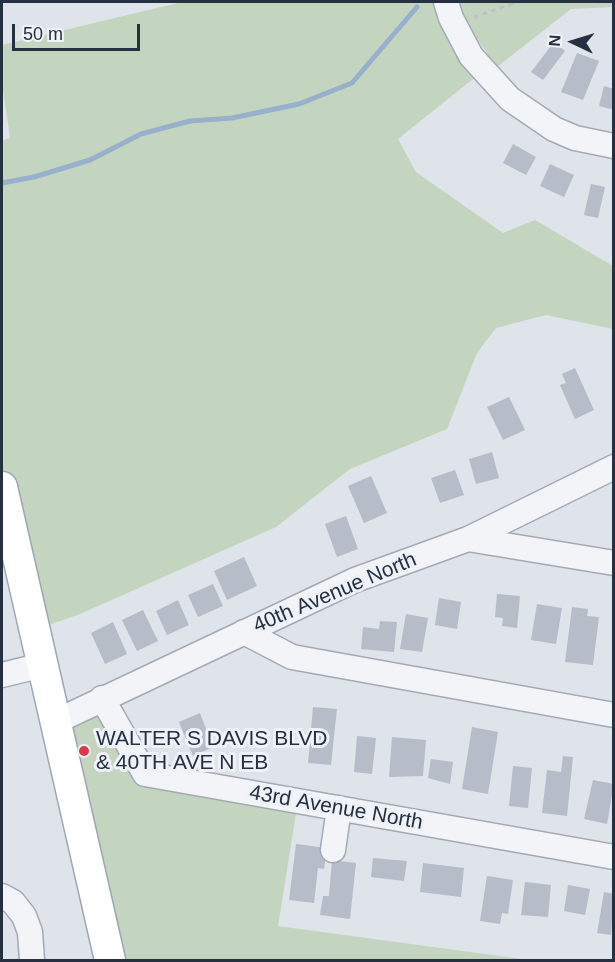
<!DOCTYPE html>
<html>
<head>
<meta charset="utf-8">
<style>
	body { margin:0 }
	#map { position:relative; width:615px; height:962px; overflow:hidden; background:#dfe3ea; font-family:Arial,sans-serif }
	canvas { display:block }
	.frame { position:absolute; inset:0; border:3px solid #263043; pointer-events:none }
	.north { position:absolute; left:543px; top:12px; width:60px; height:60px; -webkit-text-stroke:4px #eff2f7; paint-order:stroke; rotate:274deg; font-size:16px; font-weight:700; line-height:24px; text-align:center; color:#263043 }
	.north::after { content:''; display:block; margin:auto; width:21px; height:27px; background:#263043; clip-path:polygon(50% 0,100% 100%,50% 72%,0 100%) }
	.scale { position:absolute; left:12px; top:24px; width:128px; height:27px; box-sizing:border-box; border:3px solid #263043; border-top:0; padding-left:8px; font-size:18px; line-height:21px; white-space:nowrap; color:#263043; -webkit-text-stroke:4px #eff2f7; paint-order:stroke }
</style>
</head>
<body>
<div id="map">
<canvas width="615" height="962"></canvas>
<div class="frame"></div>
<div class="north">N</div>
<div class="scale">50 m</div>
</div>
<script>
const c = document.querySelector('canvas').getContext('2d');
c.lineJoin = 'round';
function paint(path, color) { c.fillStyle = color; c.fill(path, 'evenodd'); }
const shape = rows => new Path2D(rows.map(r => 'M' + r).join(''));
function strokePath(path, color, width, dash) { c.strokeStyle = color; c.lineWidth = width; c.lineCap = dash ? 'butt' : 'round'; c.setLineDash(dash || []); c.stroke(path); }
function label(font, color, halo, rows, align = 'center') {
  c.font = font + ' Arial,sans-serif'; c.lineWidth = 6; c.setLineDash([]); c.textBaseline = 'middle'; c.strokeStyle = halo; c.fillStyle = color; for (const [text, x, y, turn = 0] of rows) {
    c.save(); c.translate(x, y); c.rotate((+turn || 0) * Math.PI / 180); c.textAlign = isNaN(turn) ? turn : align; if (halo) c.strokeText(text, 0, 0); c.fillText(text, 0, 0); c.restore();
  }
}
paint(shape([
	[182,2,446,2,483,71,398,139,416,172,503,233,535,220,613,266,613,329,546,315,496,328,477,353,447,429,350,469,276,527,80,614,35,630,2,487,2,141,10,138,2,83,2,45],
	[459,2,613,2,614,7,571,9,497,67,469,28],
	[102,698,145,774,298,801,278,926,529,960,110,960,57,721]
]), '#c4d5bf');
strokePath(shape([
	[2,183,34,177,90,160,141,134,190,121,232,118,299,104,352,83,417,7]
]), '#96b0ce', 5);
paint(shape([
	[554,42,565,51,543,80,531,72],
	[577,53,599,61,583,100,561,92],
	[604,86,614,89,614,110,599,106],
	[513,144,536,157,526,175,503,163],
	[550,164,574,175,564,197,540,186],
	[591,184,605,187,598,218,584,215],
	[575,368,594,410,575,419,560,385,566,383,562,374],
	[509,397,525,430,503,440,487,407],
	[492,452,499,478,476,484,469,459],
	[455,470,464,495,440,503,431,478],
	[371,476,387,513,364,523,348,486],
	[346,516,358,549,337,557,325,524],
	[244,557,257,586,227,600,214,571],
	[213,584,223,606,198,617,188,595],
	[497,594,520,596,517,628,502,626,503,618,495,617],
	[439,598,461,602,457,629,435,625],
	[178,600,189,625,167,635,156,611],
	[537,604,562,608,556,644,531,640],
	[572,607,588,609,587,616,599,617,593,665,565,662],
	[143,610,158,641,137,651,122,620],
	[406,614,428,618,422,652,400,649],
	[380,621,397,622,394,652,361,649,363,627,379,629],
	[113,622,127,654,105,664,91,633],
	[313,707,337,709,331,765,308,763],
	[200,713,213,747,193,756,179,722],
	[472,727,498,732,488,794,462,789],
	[357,736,376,738,372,774,354,772],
	[392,737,426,740,423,776,389,777],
	[563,756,573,757,567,816,542,813,547,770,561,772],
	[431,759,453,762,450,784,428,778],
	[513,766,532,768,528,808,509,806],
	[593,780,614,784,607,824,584,819],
	[296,844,327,848,324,869,318,868,314,903,289,900],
	[373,858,407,861,404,881,371,877],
	[332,860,356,863,350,919,320,915,323,896,329,896],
	[423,863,464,868,461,897,420,892],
	[487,876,513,880,508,914,502,913,500,924,480,921],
	[525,882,551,885,548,917,521,915],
	[568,885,590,889,585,915,564,911],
	[604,892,614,894,611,935,597,933]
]), '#b6bcc8');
const minor = shape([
	[446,2,451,18,471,56,510,99,554,129,575,138,614,146],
	[468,539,614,563],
	[244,632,292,657,614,715],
	[2,675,43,665],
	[102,698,145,774,614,857],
	[57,721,355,580,468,539,614,467],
	[333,850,339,808],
	[2,896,13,902,24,916,30,932,32,960]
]);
const major = shape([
	[2,487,110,960]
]);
strokePath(minor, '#a4aab5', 27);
strokePath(major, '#9da7b7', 33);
strokePath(shape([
	[511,2,512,4,517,2],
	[474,17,512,4]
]), '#bdc1c9', 3, [4.5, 4.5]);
strokePath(minor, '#f2f4f8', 24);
strokePath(major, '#fff', 30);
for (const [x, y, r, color] of [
	[84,751,6,"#dc374c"]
]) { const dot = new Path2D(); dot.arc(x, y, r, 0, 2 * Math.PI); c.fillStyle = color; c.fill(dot); strokePath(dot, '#eff2f7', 2); }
label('21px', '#263043', '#eff2f7', [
	["40th Avenue North",335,593,-23],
	["43rd Avenue North",336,808,10]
]);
label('21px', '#263043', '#eff2f7', [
	["WALTER S DAVIS BLVD",96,739],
	["& 40TH AVE N EB",96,763]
], 'left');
</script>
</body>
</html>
